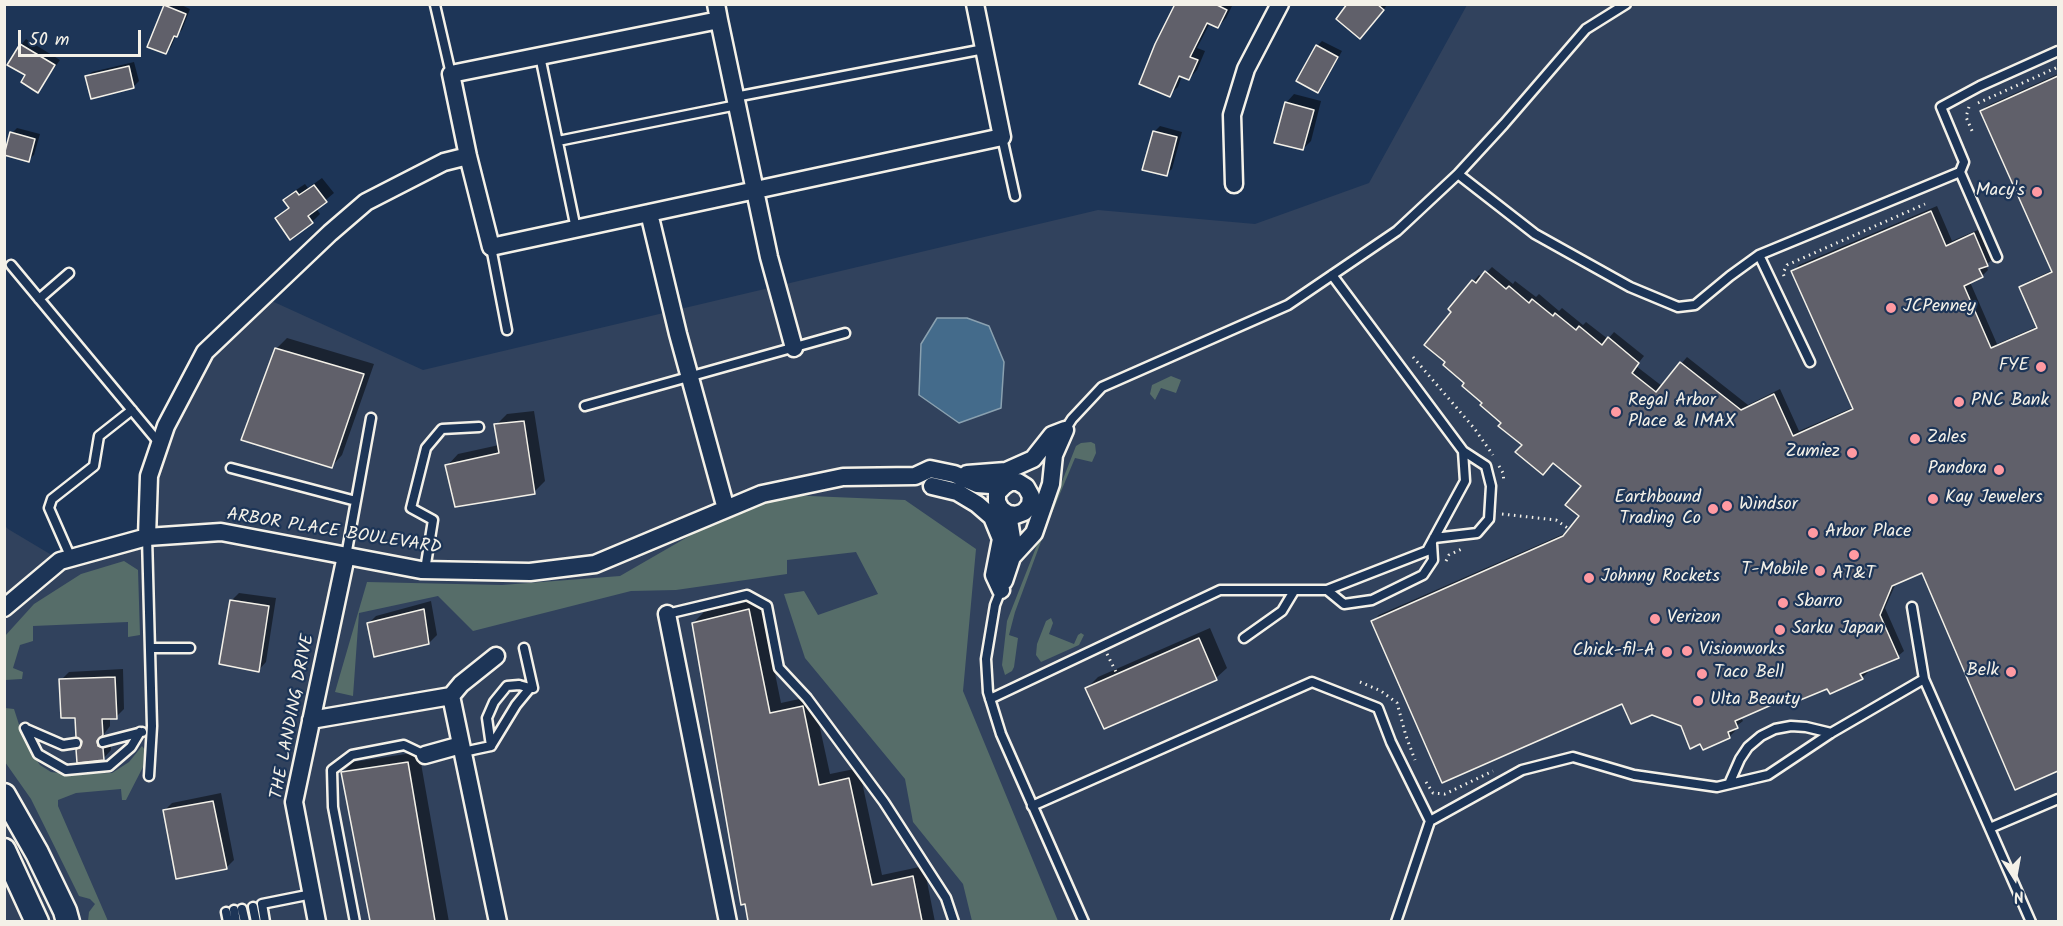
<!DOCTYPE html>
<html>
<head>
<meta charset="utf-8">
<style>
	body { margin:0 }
	#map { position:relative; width:2063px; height:926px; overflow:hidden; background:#1d3557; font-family:Kalam,sans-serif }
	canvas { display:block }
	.frame { position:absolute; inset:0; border:6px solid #f4f1e8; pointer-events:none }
	.north { position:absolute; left:1985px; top:848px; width:60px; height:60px; -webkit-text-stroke:4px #1d3557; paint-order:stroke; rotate:169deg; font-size:16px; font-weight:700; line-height:24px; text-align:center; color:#f4f1e8 }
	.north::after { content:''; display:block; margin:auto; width:21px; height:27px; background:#f4f1e8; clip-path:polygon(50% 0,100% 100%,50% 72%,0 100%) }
	.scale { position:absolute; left:18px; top:30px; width:123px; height:27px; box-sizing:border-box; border:3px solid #f4f1e8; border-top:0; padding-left:8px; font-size:18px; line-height:21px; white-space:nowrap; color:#f4f1e8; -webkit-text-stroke:4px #1d3557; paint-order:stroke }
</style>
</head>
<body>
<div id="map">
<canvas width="2063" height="926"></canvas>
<div class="frame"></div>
<div class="north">N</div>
<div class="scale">50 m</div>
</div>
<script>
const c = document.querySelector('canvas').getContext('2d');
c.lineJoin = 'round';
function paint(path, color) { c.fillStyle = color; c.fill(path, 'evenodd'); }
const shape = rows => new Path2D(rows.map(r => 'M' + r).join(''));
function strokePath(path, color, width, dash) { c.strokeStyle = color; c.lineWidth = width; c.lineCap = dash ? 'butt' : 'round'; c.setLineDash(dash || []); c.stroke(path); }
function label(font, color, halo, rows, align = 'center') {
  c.font = font + ' Kalam,sans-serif'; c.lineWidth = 4.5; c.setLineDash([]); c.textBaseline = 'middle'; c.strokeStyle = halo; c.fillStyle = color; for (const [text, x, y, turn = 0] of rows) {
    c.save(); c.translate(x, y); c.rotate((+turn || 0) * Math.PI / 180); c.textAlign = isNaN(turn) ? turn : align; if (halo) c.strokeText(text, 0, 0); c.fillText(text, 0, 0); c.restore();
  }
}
paint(shape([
	[1467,5,2058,5,2058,921,5,921,4,525,8,529,60,560,147,537,149,476,205,352,263,297,423,370,1098,210,1255,224,1369,183]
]), '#31425d');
paint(shape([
	[1171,376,1181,380,1176,393,1161,388,1155,400,1150,394,1152,385],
	[1091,442,1095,444,1096,453,1092,462,1075,458,1049,520,1015,612,1009,635,1018,638,1014,667,1012,671,1005,675,1002,665,1007,621,1076,446,1081,443],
	[762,494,905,500,976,549,963,691,1058,921,972,921,963,884,913,822,905,779,805,658,784,594,804,591,818,615,878,594,856,552,787,560,787,574,676,590,631,591,473,631,438,596,359,613,353,696,335,692,367,582,502,585,620,576],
	[124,561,138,570,140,635,128,637,128,622,33,626,33,641,20,645,13,668,23,672,22,679,5,680,5,636,34,604,81,574],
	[1051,618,1053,623,1049,634,1074,644,1078,635,1081,633,1084,635,1079,645,1041,662,1036,655,1037,644,1046,621],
	[5,708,14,709,24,740,40,765,51,772,67,774,112,773,129,762,142,746,145,750,143,767,126,800,122,800,121,789,76,793,58,800,58,806,108,921,88,921,89,912,95,904,90,899,79,896,31,799,5,762]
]), '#566d69');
const water = shape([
	[937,318,967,318,989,326,1004,362,1001,408,959,423,919,395,921,344,937,318]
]);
paint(water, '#446b8b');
strokePath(water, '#8aa1b0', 1.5);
paint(shape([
	[167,4,179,4,190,9,182,30,176,35,171,47,166,52,165,6],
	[1177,4,1233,4,1226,18,1218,27,1210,23,1197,48,1205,51,1197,70,1189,79,1182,76,1178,87,1169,95],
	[1349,4,1388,4,1365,32],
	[26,39,60,60,38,91,27,75,21,45],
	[1322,41,1342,51,1323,86,1318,91,1317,46],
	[134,62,139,81,133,87,87,77,92,72],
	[2058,74,2058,769,2016,788,1923,571,1896,583,1885,608,1904,651,1898,656,1866,670,1868,672,1862,678,1786,697,1741,717,1743,721,1734,728,1735,731,1729,737,1701,742,1682,725,1623,702,1373,621,1379,615,1568,532,1581,516,1583,486,1554,462,1524,445,1466,382,1454,312,1450,309,1479,275,1482,277,1492,267,1513,284,1515,281,1536,297,1539,294,1559,311,1562,308,1583,325,1586,322,1608,339,1614,332,1644,356,1636,366,1662,386,1687,357,1748,405,1780,389,1799,431,1854,407,1793,271,1799,265,1937,206,1952,241,1980,229,1993,259,1986,265,1988,270,1982,276,1970,282,1997,344,2038,326,2021,287,2027,282,2053,270,1981,111,1987,106],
	[1294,94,1321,101,1311,141,1303,149,1286,103],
	[1160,126,1182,132,1172,169,1166,174,1154,132],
	[17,128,40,134,34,155,28,160,12,133],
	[322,178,334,193,316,208,320,214,312,222,277,219,290,207,285,200,293,192,305,184,308,188],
	[287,338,374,364,342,455,331,467,276,349],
	[534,411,545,481,534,492,447,466,458,454,499,445,496,425,507,414],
	[239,593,276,598,266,662,258,671,231,601],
	[760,599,781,703,813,696,830,774,859,768,882,875,924,866,935,922,749,922,693,623,704,612],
	[431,601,437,635,429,643,368,624,376,616],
	[1210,628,1227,668,1216,678,1104,727,1087,688,1098,677],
	[123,669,124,709,116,717,110,717,110,726,104,734,107,739,111,740,111,750,103,759,78,750,84,741,76,716,61,680,69,672],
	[419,752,449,922,372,922,342,773,353,762],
	[221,793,234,860,226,868,164,811,172,803]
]), '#0007');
const building = shape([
	[1175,4,1215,4,1227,10,1218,28,1207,23,1190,57,1198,60,1189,80,1179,76,1170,97,1139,84,1155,44,1175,4],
	[1347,4,1377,4,1384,10,1360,39,1336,19,1347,4],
	[164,5,186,14,177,37,174,36,166,54,147,47,164,5],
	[20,44,55,65,38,93,21,82,25,75,7,65,20,44],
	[1316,45,1338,57,1318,93,1296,81,1316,45],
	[129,66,134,88,91,99,85,76,129,66],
	[2058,76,2058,771,2015,790,1922,573,1892,586,1880,615,1899,658,1860,674,1863,679,1830,694,1827,689,1788,705,1785,699,1735,721,1738,728,1728,732,1730,738,1703,750,1700,744,1690,749,1681,726,1652,715,1631,724,1622,704,1442,783,1371,621,1563,536,1579,516,1565,505,1581,486,1553,463,1543,475,1515,452,1522,445,1498,426,1501,423,1480,405,1482,403,1462,386,1464,383,1443,365,1445,362,1424,345,1451,312,1448,309,1472,280,1476,283,1485,271,1506,289,1509,286,1529,303,1532,299,1553,316,1555,313,1576,330,1579,326,1602,345,1608,337,1639,363,1632,373,1656,392,1680,362,1741,410,1774,394,1793,436,1853,409,1791,271,1931,211,1946,246,1974,233,1988,266,1979,269,1983,277,1964,286,1991,348,2037,328,2019,287,2052,272,1980,111,2058,76],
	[1285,102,1314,110,1303,150,1274,143,1285,102],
	[1153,131,1177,137,1167,176,1142,170,1153,131],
	[10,132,35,139,29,162,4,155,10,132],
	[314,185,327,202,308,216,313,223,290,240,275,218,289,208,283,200,296,191,299,195,314,185],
	[275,348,364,374,332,468,241,440,275,348],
	[524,421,535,494,455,507,445,465,499,453,494,424,524,421],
	[230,600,269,606,259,672,219,664,230,600],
	[424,609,429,644,374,657,367,623,424,609],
	[749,609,770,713,803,706,819,785,849,778,872,885,913,876,922,921,748,921,745,904,741,905,692,623,749,609],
	[1199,638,1217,680,1104,729,1085,688,1199,638],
	[115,677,117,719,102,719,103,735,97,741,98,746,103,748,104,760,77,763,76,749,80,748,82,741,76,737,75,718,61,718,59,679,115,677],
	[408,762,435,921,370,921,341,772,408,762],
	[213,801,227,869,176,879,163,810,213,801]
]);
paint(building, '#60606a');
strokePath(building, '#f4f1e8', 1.5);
const service = shape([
	[435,5,451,74],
	[540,56,576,229],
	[735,97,984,49],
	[1002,137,1015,196],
	[558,141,737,105],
	[1960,172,1997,257],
	[1458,174,1535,234,1630,287,1678,307,1695,305,1730,276,1759,255,1960,172,1964,162,1941,107,1980,86,2058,51],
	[491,247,507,330],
	[1759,255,1810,362],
	[11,265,160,444],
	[1332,275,1463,451,1486,466,1491,486,1489,519,1477,533,1434,538],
	[39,299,69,273],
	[585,406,845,333],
	[1065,430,1072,419,1102,387,1288,305,1397,231,1458,174,1504,124,1586,29,1626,4],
	[231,468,356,501],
	[147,537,152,726,149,776],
	[346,556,371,418],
	[71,558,49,508,52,499,94,466,99,436,132,410],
	[425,570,433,520,411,508,426,448,442,429,479,427],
	[1002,587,995,605,986,659,988,692,1001,734,1084,922],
	[1327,590,1344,604,1372,600,1423,575,1433,560,1432,544],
	[1912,607,1924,679],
	[667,614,747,595,767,606,779,668,807,698,884,802,946,898,954,922],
	[1244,638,1282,611,1294,591],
	[150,648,190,648],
	[524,648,533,688],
	[519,685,530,688,516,705,491,746,487,718,494,702,507,686,519,685],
	[990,699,1220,590,1327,590,1427,551,1465,481,1463,451],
	[25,728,38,754,66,770,109,766,131,747,140,732],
	[26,729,63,745,76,743],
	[103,742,142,732],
	[463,752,491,746],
	[1729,784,1740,759,1748,747,1761,736,1775,729,1791,726,1806,727,1831,733],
	[1032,806,1312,682,1378,708,1391,742,1430,821,1522,770,1573,757,1634,775,1717,787,1768,775,1831,733,1924,679,2031,922],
	[1990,828,2058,799],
	[253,907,256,922],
	[242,909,245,922],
	[234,910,236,922],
	[226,912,228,922],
	[265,922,262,904,312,894],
	[355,922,333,807,332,770,352,755,404,745,425,755],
	[1396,922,1430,821]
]);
const minor = shape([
	[716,4,719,20,451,74,468,156,491,247,1002,137,975,4],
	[719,20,769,257,794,348],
	[1234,184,1232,115,1246,69,1280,4],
	[649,213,678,334,726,509],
	[967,474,1006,471,1033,459,1052,435,1065,430],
	[932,486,957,492,977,504,992,517,1001,539,994,575,1001,590],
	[147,537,149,476,166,426,205,352,330,233,366,202,444,162,468,156],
	[1012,557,1034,533,1051,484,1054,455,1065,430],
	[1004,581,1012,557,1012,538,1008,514],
	[4,608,60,561,147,537,221,532,421,570,530,572,595,564,762,494,843,477,915,476,930,469,954,474,977,484,1004,486,1010,482,1018,482,1026,487,1031,496,1030,505,1024,512,1016,515,1008,514,1001,509,997,502,997,493,1004,486],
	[667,614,728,922],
	[496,656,461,684,451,696,498,922],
	[311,720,451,696],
	[425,755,461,745],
	[317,922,294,802,346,556]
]);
const secondary = shape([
	[4,795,37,853,65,911,68,922],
	[4,850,37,922]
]);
strokePath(service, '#f4f1e8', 13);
strokePath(minor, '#f4f1e8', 21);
strokePath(secondary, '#f4f1e8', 27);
strokePath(shape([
	[1978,103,2058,67],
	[1969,107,1966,117,1973,133],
	[1784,276,1783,273,1787,265,1925,204],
	[1413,357,1474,428,1493,455],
	[1499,466,1503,473,1504,482],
	[1502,514,1556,520,1569,529],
	[1446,561,1449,555,1464,548],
	[1107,654,1117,674],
	[1360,682,1381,691,1397,703,1406,736,1415,760],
	[1426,782,1433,793,1445,794,1493,771]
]), '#f4f1e8', 3, [1.5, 4.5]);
strokePath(service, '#1d3557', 8);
strokePath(minor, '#1d3557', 16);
strokePath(secondary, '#1d3557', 22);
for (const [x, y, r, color] of [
	[2037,192,6,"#ff9aa2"],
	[1891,308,6,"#ff9aa2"],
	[2041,367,6,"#ff9aa2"],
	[1959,402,6,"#ff9aa2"],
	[1616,412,6,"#ff9aa2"],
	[1915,439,6,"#ff9aa2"],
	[1852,453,6,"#ff9aa2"],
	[1999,470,6,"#ff9aa2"],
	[1933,499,6,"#ff9aa2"],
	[1727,506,6,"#ff9aa2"],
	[1713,509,6,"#ff9aa2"],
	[1813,533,6,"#ff9aa2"],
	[1854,555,6,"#ff9aa2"],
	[1820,571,6,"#ff9aa2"],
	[1589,578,6,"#ff9aa2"],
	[1783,603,6,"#ff9aa2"],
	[1655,619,6,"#ff9aa2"],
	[1780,630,6,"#ff9aa2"],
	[1687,651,6,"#ff9aa2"],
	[1667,652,6,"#ff9aa2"],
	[2011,672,6,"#ff9aa2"],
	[1702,674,6,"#ff9aa2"],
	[1698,701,6,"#ff9aa2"]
]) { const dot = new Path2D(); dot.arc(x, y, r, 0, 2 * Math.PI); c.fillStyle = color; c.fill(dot); strokePath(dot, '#1d3557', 2); }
label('18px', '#f4f1e8', '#1d3557', [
	["Macy's",2025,192,"right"],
	["JCPenney",1903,308],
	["FYE",2029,367,"right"],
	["Regal Arbor",1628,402],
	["Place & IMAX",1628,423],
	["PNC Bank",1971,402],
	["Zales",1927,439],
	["Zumiez",1840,453,"right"],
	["Pandora",1987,470,"right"],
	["Earthbound",1701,499,"right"],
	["Trading Co",1701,520,"right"],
	["Kay Jewelers",1945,499],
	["Windsor",1739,506],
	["Arbor Place",1825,533],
	["T-Mobile",1808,571,"right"],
	["AT&T",1854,575,"center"],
	["Johnny Rockets",1601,578],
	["Sbarro",1795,603],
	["Verizon",1667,619],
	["Sarku Japan",1792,630],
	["Visionworks",1699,651],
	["Chick-fil-A",1655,652,"right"],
	["Belk",1999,672,"right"],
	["Taco Bell",1714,674],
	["Ulta Beauty",1710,701]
], 'left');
label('18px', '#f4f1e8', '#1d3557', [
	["ARBOR PLACE BOULEVARD",334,533,9],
	["THE LANDING DRIVE",294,717,-79]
]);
</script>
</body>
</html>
